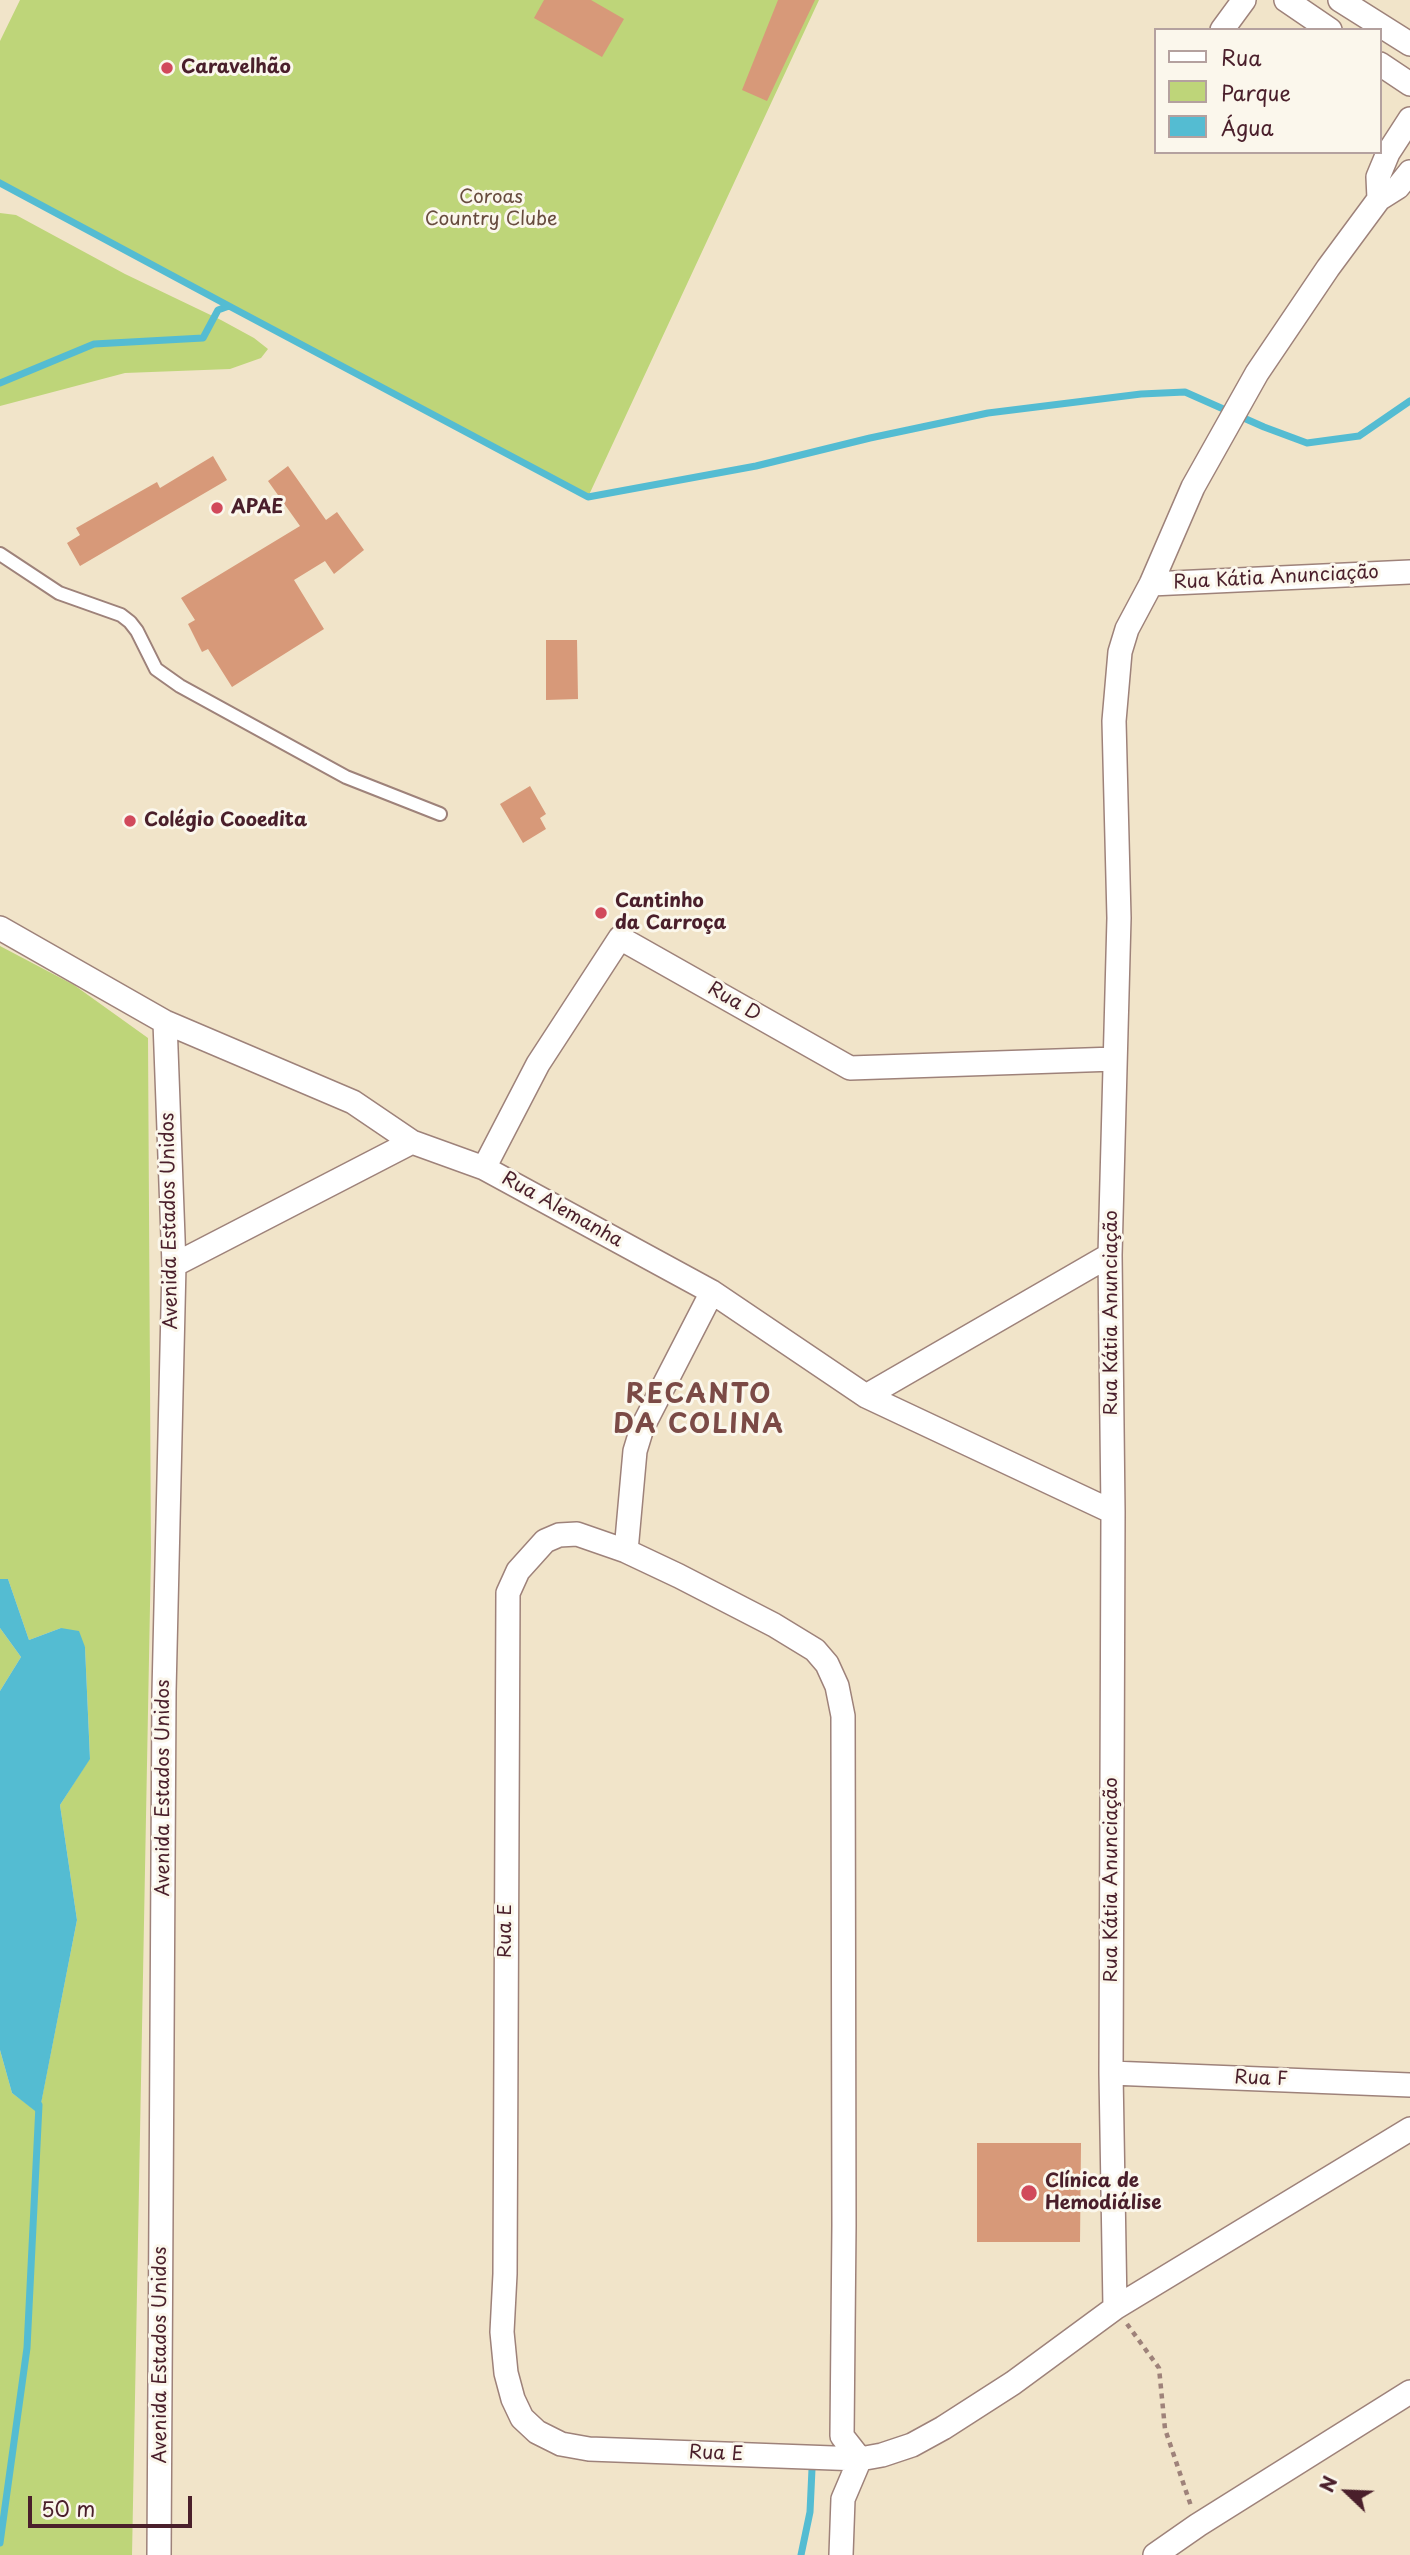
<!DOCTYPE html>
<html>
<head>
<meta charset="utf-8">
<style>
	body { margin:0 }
	#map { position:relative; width:1410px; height:2555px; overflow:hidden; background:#f1e4c9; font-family:"Playpen Sans",sans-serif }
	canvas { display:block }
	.legend { position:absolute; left:1154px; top:28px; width:228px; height:126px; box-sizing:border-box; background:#fbf7ec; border:2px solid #b4a19f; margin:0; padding:9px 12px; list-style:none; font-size:21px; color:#4a1f2b }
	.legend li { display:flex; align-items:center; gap:14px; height:35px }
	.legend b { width:35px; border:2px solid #b4a19f }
	.north { position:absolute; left:1312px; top:2457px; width:70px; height:70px; -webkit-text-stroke:5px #fbf7ec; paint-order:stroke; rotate:293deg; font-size:19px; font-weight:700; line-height:28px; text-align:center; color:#4a1f2b }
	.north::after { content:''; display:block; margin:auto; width:24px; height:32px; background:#4a1f2b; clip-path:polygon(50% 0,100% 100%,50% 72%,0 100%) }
	.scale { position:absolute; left:28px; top:2496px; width:164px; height:32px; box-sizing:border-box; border:4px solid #4a1f2b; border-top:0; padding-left:9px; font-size:21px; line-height:24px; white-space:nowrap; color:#4a1f2b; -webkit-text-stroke:5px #fbf7ec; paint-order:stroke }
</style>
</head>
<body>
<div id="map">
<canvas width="1410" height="2555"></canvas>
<ul class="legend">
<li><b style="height:9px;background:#fff"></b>Rua</li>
<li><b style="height:19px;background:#bed579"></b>Parque</li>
<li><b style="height:19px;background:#54bcd2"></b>Água</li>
</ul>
<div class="north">N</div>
<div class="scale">50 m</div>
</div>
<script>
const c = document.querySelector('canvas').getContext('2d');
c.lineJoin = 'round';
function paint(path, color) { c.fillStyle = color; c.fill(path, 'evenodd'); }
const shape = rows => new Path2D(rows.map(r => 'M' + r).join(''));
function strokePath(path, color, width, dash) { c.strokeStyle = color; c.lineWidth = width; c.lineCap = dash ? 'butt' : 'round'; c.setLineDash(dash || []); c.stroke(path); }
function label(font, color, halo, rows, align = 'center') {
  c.font = font + ' "Playpen Sans",sans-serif'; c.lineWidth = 6; c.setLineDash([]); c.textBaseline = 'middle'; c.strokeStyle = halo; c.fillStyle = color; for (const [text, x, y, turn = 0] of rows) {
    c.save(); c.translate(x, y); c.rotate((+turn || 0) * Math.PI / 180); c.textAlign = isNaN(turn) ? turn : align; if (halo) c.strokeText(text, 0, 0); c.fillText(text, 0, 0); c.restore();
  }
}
paint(shape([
	[20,0,819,0,588,497,0,183,0,41],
	[0,213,16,215,125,274,221,320,254,338,268,349,261,358,230,369,125,373,0,406],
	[0,946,74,985,148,1038,151,1553,132,2555,0,2555,0,2050,12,2093,39,2113,77,1920,60,1805,90,1758,85,1647,61,1628,29,1640,8,1579,0,1579],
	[0,1628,21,1657,0,1691]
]), '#bed579');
paint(shape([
	[0,1579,8,1579,29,1640,61,1628,79,1631,85,1647,90,1759,60,1805,77,1920,39,2114,12,2093,0,2050,0,1691,21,1657,0,1628]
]), '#54bcd2');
strokePath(shape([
	[0,183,229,306],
	[0,383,94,344,203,338,218,310,229,306,588,497,756,466,870,438,988,413,1141,394,1185,392,1264,427,1307,443,1359,436,1410,401],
	[0,2543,27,2348,39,2105],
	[801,2555,810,2512,812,2469]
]), '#54bcd2', 7);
paint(shape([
	[544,0,591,0,624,19,602,57,534,18],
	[778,0,815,0,767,101,742,90],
	[213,456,227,480,80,566,67,543,80,535,76,528,157,482,160,488],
	[288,466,326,520,337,512,364,550,334,574,325,561,294,580,324,629,232,687,208,649,202,652,188,624,195,620,181,598,300,526,268,481],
	[546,640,577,640,578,699,546,700],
	[530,786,546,814,540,818,546,829,523,843,500,804],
	[977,2143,1081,2143,1080,2242,977,2242]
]), '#d79979');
const lane = shape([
	[0,554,59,593,121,615,130,622,137,631,156,669,180,686,346,777,440,814]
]);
const street = shape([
	[1286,0,1330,30],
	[1340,0,1410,44],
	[1222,30,1244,0],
	[1380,64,1410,84],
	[1379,199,1378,177,1388,153,1410,119],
	[1151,584,1410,572],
	[0,928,165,1022,353,1102,412,1142,484,1168,712,1292,866,1396,1113,1512],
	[484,1168,538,1064,620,938,850,1068,1115,1059],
	[174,1265,412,1142],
	[866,1396,1110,1255],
	[626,1551,635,1451,642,1428,712,1292],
	[1111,2073,1410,2085],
	[1115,2308,1111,2073,1113,1512,1110,1255,1119,918,1114,721,1120,652,1127,629,1151,584,1193,487,1257,373,1328,268,1379,199,1398,187,1410,172],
	[860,2459,842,2436,844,2225,843,1716,837,1686,827,1664,815,1650,774,1625,679,1576,626,1551,577,1534,559,1535,545,1541,518,1571,508,1593,505,2274,502,2332,506,2373,513,2399,522,2418,537,2432,561,2444,589,2449,860,2459,882,2455,912,2445,943,2428,1013,2383,1115,2308,1410,2129],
	[159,2555,164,1692,174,1265,165,1022],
	[841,2555,843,2499,860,2459],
	[1155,2555,1198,2525,1410,2392]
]);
strokePath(lane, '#9e827a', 16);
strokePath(street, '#9e827a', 26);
strokePath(shape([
	[1127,2324,1159,2368,1165,2429,1191,2506]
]), '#9e827a', 4.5, [5, 5]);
strokePath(lane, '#fff', 12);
strokePath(street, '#fff', 23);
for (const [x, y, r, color] of [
	[167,68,7,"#d1495b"],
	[217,508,7,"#d1495b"],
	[130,821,7,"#d1495b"],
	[601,913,7,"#d1495b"],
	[1029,2193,9,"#d1495b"]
]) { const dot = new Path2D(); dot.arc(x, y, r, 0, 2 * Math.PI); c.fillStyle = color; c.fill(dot); strokePath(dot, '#fbf7ec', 2.5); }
label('bold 19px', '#4a1f2b', '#fbf7ec', [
	["Caravelhão",181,68],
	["APAE",231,508],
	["Colégio Cooedita",144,821],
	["Cantinho",615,902],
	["da Carroça",615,924],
	["Clínica de",1045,2182],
	["Hemodiálise",1045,2204]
], 'left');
label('19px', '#674c3e', '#fbf7ec', [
	["Coroas",491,198],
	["Country Clube",491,220]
]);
label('19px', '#4a1f2b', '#fbf7ec', [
	["Rua Kátia Anunciação",1276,578,-3],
	["Rua D",734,1002,30],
	["Rua Alemanha",562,1210,29],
	["Avenida Estados Unidos",170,1221,-91],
	["Rua Kátia Anunciação",1112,1313,-90],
	["Avenida Estados Unidos",164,1788,-90],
	["Rua Kátia Anunciação",1112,1880,-90],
	["Rua E",506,1931,-90],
	["Rua F",1261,2079,2],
	["Avenida Estados Unidos",161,2355,-90],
	["Rua E",716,2454,2]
]);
c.letterSpacing = '2px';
label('bold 26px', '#7b4a46', '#fbf7ec', [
	["RECANTO",699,1396],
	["DA COLINA",699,1426]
]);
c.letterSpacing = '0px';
</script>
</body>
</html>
